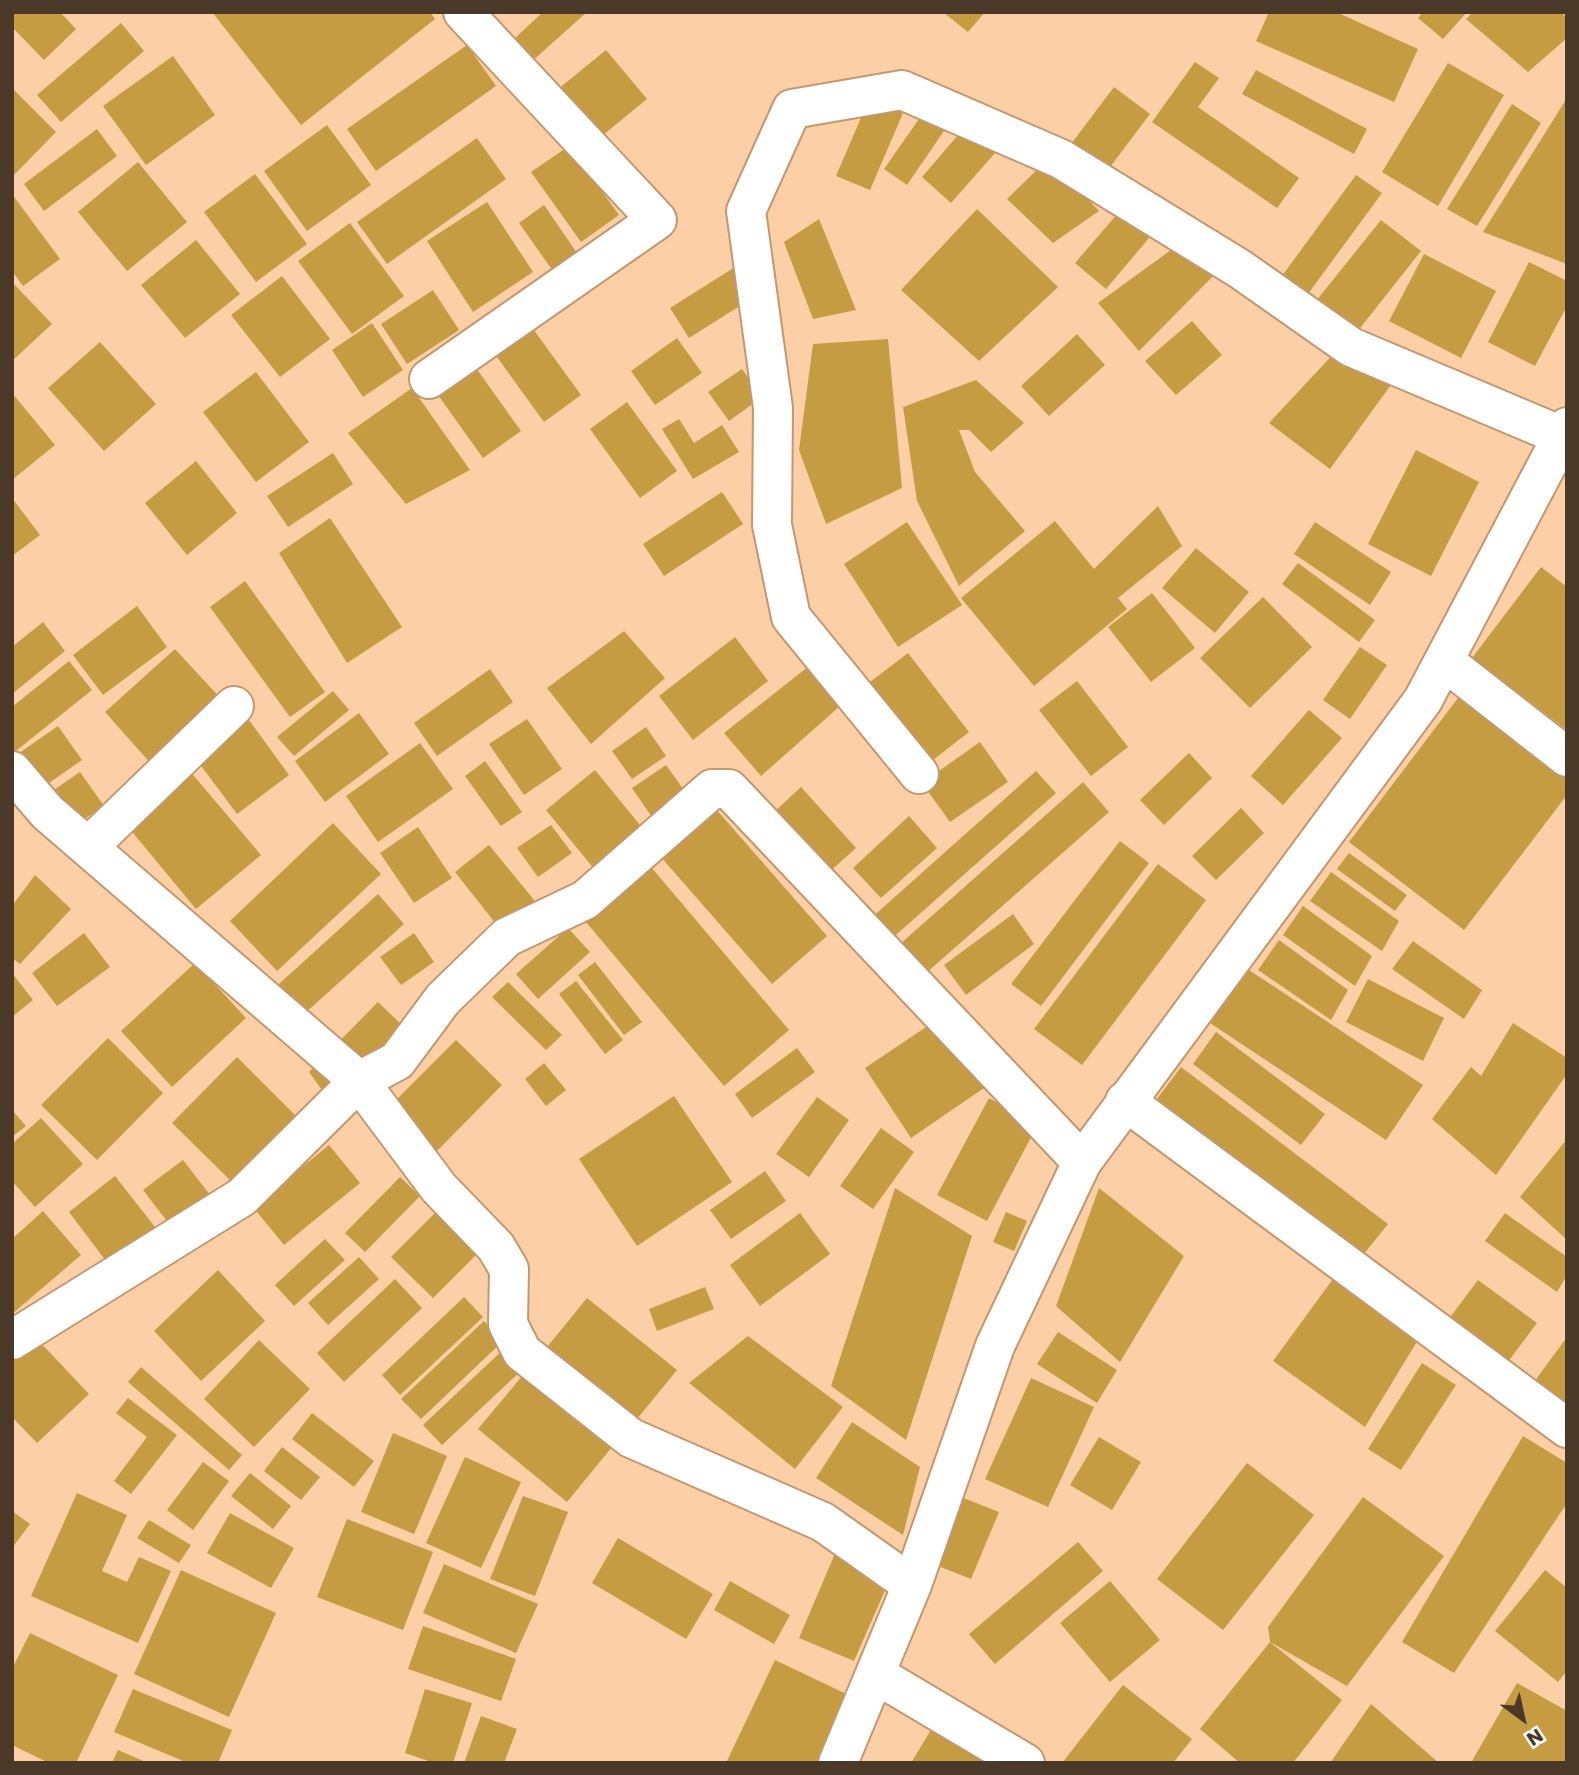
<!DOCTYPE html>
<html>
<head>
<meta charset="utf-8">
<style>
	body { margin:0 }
	#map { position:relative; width:1579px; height:1775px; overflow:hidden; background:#fccfa6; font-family:Poppins,sans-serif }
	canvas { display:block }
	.frame { position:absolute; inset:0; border:14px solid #4a3928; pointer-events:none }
	.north { position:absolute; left:1488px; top:1684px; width:70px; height:70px; -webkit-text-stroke:5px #fdf9f5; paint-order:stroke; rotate:147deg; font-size:19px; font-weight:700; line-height:28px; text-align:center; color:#4a3928 }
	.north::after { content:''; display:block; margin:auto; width:24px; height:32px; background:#4a3928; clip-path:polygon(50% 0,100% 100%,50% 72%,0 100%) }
</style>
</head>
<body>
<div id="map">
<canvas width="1579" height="1775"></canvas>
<div class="frame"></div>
<div class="north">N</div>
</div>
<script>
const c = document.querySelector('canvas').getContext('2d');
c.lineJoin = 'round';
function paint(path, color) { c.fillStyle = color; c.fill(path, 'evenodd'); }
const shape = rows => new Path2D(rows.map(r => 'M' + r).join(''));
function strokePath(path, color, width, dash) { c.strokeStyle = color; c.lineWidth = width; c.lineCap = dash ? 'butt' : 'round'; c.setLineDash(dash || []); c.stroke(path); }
paint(shape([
	[12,12,60,12,76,29,44,60,12,27],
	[212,12,430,12,435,19,301,125],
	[543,12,587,12,521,71,502,50],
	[943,12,985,12,968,32],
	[1269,12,1336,12,1418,49,1394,102,1256,41],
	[1423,12,1467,12,1443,39,1418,18],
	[1473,12,1561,12,1567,18,1567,38,1528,72,1466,19],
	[121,23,144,51,61,122,37,95],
	[467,45,496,86,376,171,347,129],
	[606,50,647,99,587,148,546,99],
	[173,56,215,115,146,165,103,106],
	[1195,62,1219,78,1198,107,1299,178,1277,208,1152,122],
	[1448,63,1504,95,1438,206,1382,172],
	[1256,70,1367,129,1354,154,1242,94],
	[1114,87,1150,114,1101,179,1065,152],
	[12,88,56,132,12,177],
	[1567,98,1567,264,1483,232],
	[869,99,903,113,870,190,836,176],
	[1512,104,1541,123,1477,226,1447,209],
	[926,109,948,125,907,185,884,169],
	[327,125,371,185,307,231,264,171],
	[965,127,995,153,951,203,922,177],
	[97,129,117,156,44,211,24,184],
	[477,138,506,179,387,264,357,222],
	[569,146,619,215,581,242,531,172],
	[1049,158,1099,211,1053,243,1007,199],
	[138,162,187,222,127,271,78,212],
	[255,174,307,244,256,282,204,212],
	[1356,175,1382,193,1305,298,1279,280],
	[12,194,60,259,23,286,12,271],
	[487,202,533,272,473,312,427,241],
	[544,205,577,253,553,271,519,223],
	[977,209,1058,287,979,361,901,290],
	[1119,212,1149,238,1106,289,1075,263],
	[819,219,856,310,813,319,784,242],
	[1381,220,1421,251,1349,342,1308,311],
	[350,223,404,296,352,334,298,261],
	[196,240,240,294,185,338,141,285],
	[1182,242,1220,269,1139,351,1098,303],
	[1424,254,1496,291,1461,358,1389,321],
	[1529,262,1567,281,1567,306,1535,366,1488,342],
	[735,267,754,297,689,338,670,308],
	[282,276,330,339,280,377,231,315],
	[12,282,52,324,12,361],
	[433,290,459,330,407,364,381,324],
	[1192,321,1222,355,1176,395,1145,361],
	[372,323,403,370,363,397,332,350],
	[531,326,581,395,544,422,494,353],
	[1077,334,1105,365,1049,416,1021,386],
	[677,338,702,373,655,405,631,371],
	[888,339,902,488,826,524,799,450,813,344],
	[100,342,156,404,104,451,48,388],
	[1338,349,1393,382,1330,469,1269,423],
	[471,361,521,431,483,458,433,388],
	[742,369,762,397,729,421,708,392],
	[256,372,309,442,256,482,203,412],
	[976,380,1024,423,991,452,969,430,959,430,975,472,1025,531,959,586,917,501,903,407],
	[412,388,470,470,406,504,348,433],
	[12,393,55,445,12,480],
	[627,402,677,471,640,498,590,429],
	[679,419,694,443,722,425,739,452,693,479,662,429],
	[1416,450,1479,482,1431,576,1368,544],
	[333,453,353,484,288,527,267,496],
	[196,461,237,513,187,555,145,503],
	[722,492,743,524,664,576,643,544],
	[12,498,40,535,12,556],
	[1158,506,1182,546,1118,598,1127,609,1034,686,961,598,1055,521,1094,569],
	[330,518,402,627,347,663,279,553],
	[907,522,962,605,898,647,844,564],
	[1315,522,1391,572,1370,605,1294,554],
	[1196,548,1249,592,1215,633,1162,588],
	[1298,563,1375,620,1359,642,1282,584],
	[1541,567,1567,587,1567,730,1472,658],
	[245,581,325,692,290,717,210,607],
	[1152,593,1195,648,1151,682,1108,627],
	[1263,597,1312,647,1250,708,1200,658],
	[137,606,167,647,103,695,73,655],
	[43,622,65,651,12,694,12,647],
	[624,631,665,678,591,744,547,688],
	[735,637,768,681,693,740,659,696],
	[1360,647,1387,665,1350,719,1323,700],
	[175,649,224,702,153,766,105,712],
	[908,653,969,732,928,764,866,685],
	[818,659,849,698,761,776,724,733],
	[69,661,92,690,12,754,12,707],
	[490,669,513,702,437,756,414,723],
	[1077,681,1128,747,1091,776,1039,710],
	[1464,690,1567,768,1567,795,1464,930,1349,842],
	[333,691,349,710,294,756,277,737],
	[1309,710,1342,738,1283,805,1251,776],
	[359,713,389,754,325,802,295,761],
	[527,719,562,769,524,795,489,744],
	[249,720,289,775,237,814,196,759],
	[58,726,82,760,39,790,15,756],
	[646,727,666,756,632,779,612,751],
	[980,742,1008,782,950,822,922,783],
	[420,743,453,789,378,842,346,796],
	[1189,753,1212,778,1164,825,1140,800],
	[485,761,522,812,501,826,465,776],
	[183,763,261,855,196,909,119,816],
	[666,765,686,793,652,817,632,788],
	[595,770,644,830,595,870,546,810],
	[1036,771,1056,793,888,942,869,920],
	[80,772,104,806,54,839,32,805],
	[1083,782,1109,812,925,974,899,945],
	[801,787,856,848,827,874,773,813],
	[715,808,827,936,772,984,660,856],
	[1241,808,1264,833,1216,880,1192,856],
	[909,816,937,848,881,898,853,868],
	[333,823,381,874,277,971,230,921],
	[551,825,572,853,538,877,517,848],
	[418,827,452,878,414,903,380,853],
	[1120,841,1149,863,1041,1006,1011,984],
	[489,845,539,906,504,934,455,872],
	[1349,853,1407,895,1395,911,1337,869],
	[1158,864,1206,900,1082,1065,1034,1029],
	[651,867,789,1030,724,1086,586,922],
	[1331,872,1399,921,1382,951,1310,901],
	[35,875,71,909,20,964,12,958,12,906],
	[378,894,404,924,294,1023,268,994],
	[1303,906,1372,956,1355,986,1283,935],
	[1013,914,1034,944,966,995,944,965],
	[568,928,590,952,538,999,516,974],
	[84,933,110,967,57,1006,32,973],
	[414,933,434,962,401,985,380,957],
	[1279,940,1348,990,1331,1020,1258,970],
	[1413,941,1482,990,1464,1019,1392,969],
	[595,962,642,1022,624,1035,578,975],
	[195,963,246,1018,172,1087,121,1031],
	[1243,966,1423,1085,1386,1140,1207,1021],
	[12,973,33,1000,12,1017],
	[1368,979,1444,1018,1423,1061,1346,1022],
	[576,981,623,1040,605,1054,559,994],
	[508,982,562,1035,546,1050,492,997],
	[378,1002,411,1034,337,1111,309,1072],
	[938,1019,984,1088,911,1138,865,1068],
	[1513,1023,1567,1058,1567,1074,1496,1175,1432,1119,1471,1067,1481,1076],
	[1216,1032,1325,1114,1301,1145,1193,1064],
	[108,1038,163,1093,97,1160,41,1105],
	[456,1040,502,1085,435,1153,389,1107],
	[797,1048,815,1072,752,1118,735,1094],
	[237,1057,296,1116,231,1181,172,1123],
	[544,1063,566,1090,546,1106,525,1079],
	[1181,1067,1388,1224,1363,1255,1157,1099],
	[674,1096,732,1182,637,1246,579,1159],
	[817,1097,849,1120,809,1177,776,1154],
	[989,1098,1038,1124,987,1221,937,1195],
	[12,1110,26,1126,12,1137],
	[41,1118,83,1164,35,1207,12,1181,12,1144],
	[881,1128,914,1152,873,1209,840,1186],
	[1567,1139,1567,1240,1520,1197],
	[329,1145,360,1183,284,1245,253,1207],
	[183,1160,217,1204,177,1234,143,1190],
	[765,1171,786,1201,731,1239,710,1210],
	[115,1176,159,1232,112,1269,69,1212],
	[400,1177,420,1196,365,1252,345,1233],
	[895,1188,972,1236,906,1440,831,1386],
	[1099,1188,1184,1256,1120,1362,1056,1306],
	[438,1210,480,1251,433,1298,391,1257],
	[43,1211,81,1255,12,1314,12,1239],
	[1006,1212,1027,1221,1014,1251,993,1242],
	[800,1213,830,1254,760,1306,730,1265],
	[1505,1213,1567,1257,1567,1275,1557,1292,1485,1241],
	[325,1239,345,1260,294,1306,275,1285],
	[359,1257,379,1279,328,1325,308,1303],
	[218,1270,265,1321,201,1381,154,1331],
	[395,1279,422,1308,344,1382,317,1353],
	[1333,1279,1421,1335,1365,1427,1273,1361],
	[1478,1280,1537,1323,1507,1363,1448,1320],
	[705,1287,714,1309,657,1331,649,1309],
	[464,1297,483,1317,400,1395,382,1375],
	[587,1298,677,1370,632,1425,543,1352],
	[484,1321,503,1341,421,1419,401,1399],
	[1058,1332,1117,1370,1097,1403,1037,1364],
	[748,1336,843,1407,795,1469,689,1383],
	[1567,1337,1567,1405,1534,1382],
	[37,1339,89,1394,37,1443,12,1417,12,1362],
	[259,1340,310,1389,254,1447,204,1399],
	[506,1347,525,1367,442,1445,423,1425],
	[1422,1363,1456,1385,1401,1470,1368,1449],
	[141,1367,242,1455,229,1470,128,1382],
	[523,1375,612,1447,567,1502,478,1429],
	[1031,1378,1094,1407,1048,1507,985,1479],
	[128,1398,177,1435,131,1494,114,1481,147,1437,116,1413],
	[312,1413,374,1461,354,1487,292,1439],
	[852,1422,920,1467,903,1535,816,1478],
	[393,1433,447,1456,414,1534,361,1512],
	[1523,1436,1567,1463,1567,1503,1454,1673,1402,1642],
	[1099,1437,1141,1462,1112,1510,1070,1485],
	[282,1447,320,1477,301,1500,264,1471],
	[465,1457,521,1482,481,1568,426,1543],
	[203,1462,229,1481,193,1530,167,1510],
	[1247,1463,1314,1515,1223,1630,1157,1579],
	[250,1473,291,1506,273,1529,231,1496],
	[77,1493,127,1515,102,1571,127,1582,139,1557,171,1571,138,1643,31,1596],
	[951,1493,999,1512,971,1579,923,1560],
	[523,1496,568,1512,535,1596,490,1579],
	[1363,1497,1444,1556,1347,1686,1270,1642,1342,1700,1293,1763,1240,1763,1200,1729,1270,1642,1268,1627],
	[12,1511,30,1524,12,1548],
	[230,1513,294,1548,271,1588,207,1553],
	[347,1519,433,1552,403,1630,317,1597],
	[149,1520,191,1545,179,1563,137,1538],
	[618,1538,713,1594,686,1639,592,1583],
	[1078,1542,1103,1571,995,1664,969,1634],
	[837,1549,893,1572,854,1661,799,1638],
	[444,1564,538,1604,516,1653,423,1613],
	[181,1570,276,1613,229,1717,134,1674],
	[1545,1570,1567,1588,1567,1671,1558,1682,1495,1631],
	[730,1581,790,1615,774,1644,714,1610],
	[1110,1581,1160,1640,1110,1682,1060,1623],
	[423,1626,516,1659,501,1701,408,1669],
	[30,1633,118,1675,76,1763,49,1763,12,1745,12,1669],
	[775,1660,859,1700,829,1763,726,1763],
	[1517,1683,1567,1711,1567,1758,1564,1763,1475,1763,1472,1761],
	[1123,1685,1192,1739,1173,1763,1062,1763],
	[133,1689,232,1730,218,1763,188,1763,114,1732],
	[425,1689,472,1703,453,1763,434,1763,405,1753],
	[1371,1704,1439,1763,1330,1763],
	[481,1716,517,1729,504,1763,464,1763],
	[934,1725,996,1763,911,1763],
	[118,1750,148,1763,112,1763]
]), '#c59c41');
const minor = shape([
	[429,379,657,220,463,12],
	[1444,661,1567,757],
	[12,771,47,812,359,1081,439,1188,496,1247,509,1269,508,1324,522,1352,631,1438,823,1522,912,1585],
	[919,774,791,617,772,525,773,408,746,211,792,109,902,90,1061,159,1240,269,1351,347,1562,436],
	[88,847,234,706],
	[1125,1101,1567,1428],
	[12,1340,242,1197,359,1081,397,1061,443,999,507,937,585,900,712,789,729,789,1082,1162],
	[875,1674,1025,1763],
	[838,1763,912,1585,995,1346,1082,1162,1423,700,1567,427]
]);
strokePath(minor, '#c29870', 42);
strokePath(minor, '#fff', 38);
</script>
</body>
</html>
